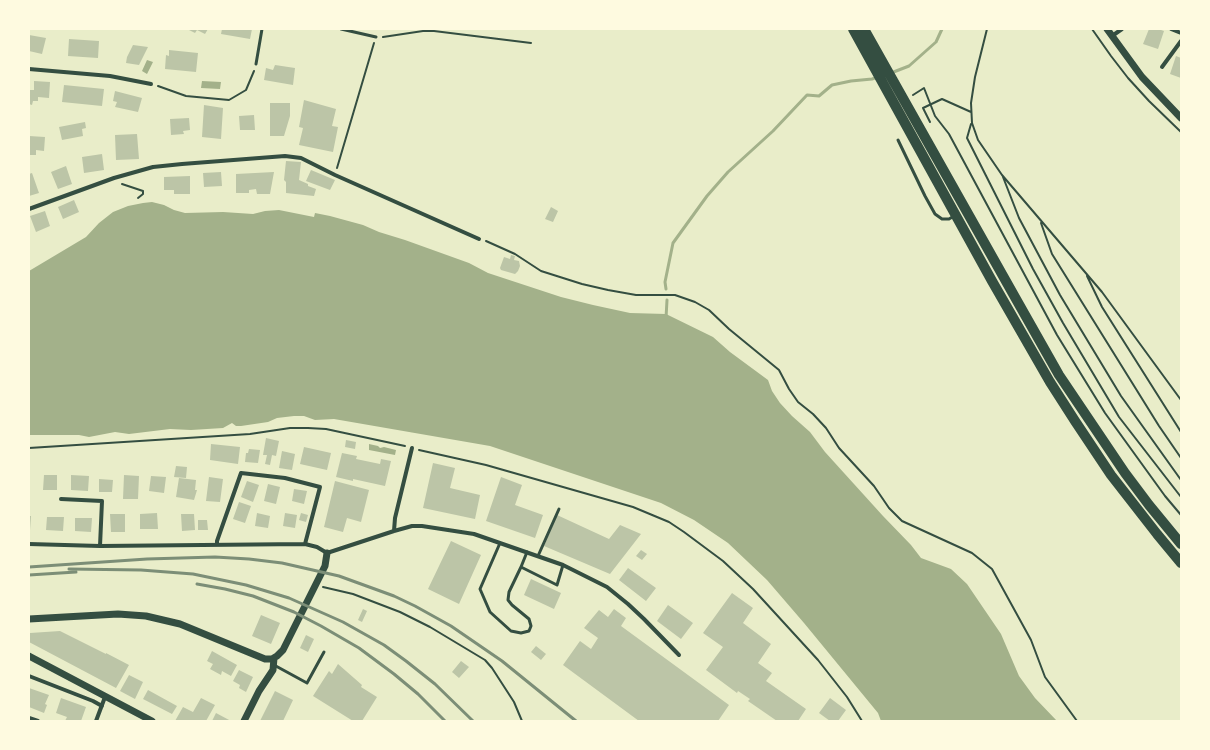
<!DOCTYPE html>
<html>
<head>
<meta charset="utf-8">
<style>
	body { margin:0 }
	#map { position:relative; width:1210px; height:750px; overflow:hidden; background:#e9edc9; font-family:"Asap Condensed",sans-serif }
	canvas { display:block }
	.frame { position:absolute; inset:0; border:30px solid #fefae0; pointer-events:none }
</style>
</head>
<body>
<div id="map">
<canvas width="1210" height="750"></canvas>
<div class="frame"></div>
</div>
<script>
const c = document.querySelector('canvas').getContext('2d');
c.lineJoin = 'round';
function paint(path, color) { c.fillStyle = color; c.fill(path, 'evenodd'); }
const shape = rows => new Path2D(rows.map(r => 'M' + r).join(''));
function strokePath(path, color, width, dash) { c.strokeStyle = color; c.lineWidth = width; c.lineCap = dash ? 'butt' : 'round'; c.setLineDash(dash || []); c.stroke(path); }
paint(shape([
	[147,60,153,62,147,74,142,71],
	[202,81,221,82,220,89,201,88],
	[152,202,164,205,174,210,185,213,223,212,253,214,265,211,279,210,314,217,315,213,330,216,363,225,379,232,405,240,469,263,488,273,561,297,593,305,630,313,666,314,713,337,730,352,768,380,772,391,780,403,792,416,810,432,825,452,883,516,911,545,921,558,951,569,967,584,1001,634,1019,676,1035,698,1057,721,881,721,878,713,804,623,767,580,728,543,694,520,661,503,490,446,334,419,315,420,304,416,294,416,277,418,268,422,241,426,236,426,232,423,223,428,191,430,170,429,129,434,115,432,89,437,79,435,29,435,29,271,86,237,99,223,113,212,128,206,143,203],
	[369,444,378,446,380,448,384,447,396,450,395,455,369,450]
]), '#a3b18a');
strokePath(shape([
	[891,73,909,66,936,42,942,29],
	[666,289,665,282,673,243,707,196,728,172,773,131,807,95,819,96,832,85,851,81,872,79,878,77],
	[666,318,667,300]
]), '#a3b18a', 3);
paint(shape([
	[187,29,208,29,205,34,197,30,195,33],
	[222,29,252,29,250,39,221,34],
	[1149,29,1158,29,1164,31,1158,49,1143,44],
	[29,35,46,38,42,54,29,51],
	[69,39,99,41,98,58,68,56],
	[133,45,148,47,139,65,126,63,127,57],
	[169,50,198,53,196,72,165,69,166,55,169,56],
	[1176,56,1181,58,1181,78,1170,74],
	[275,65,295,68,293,85,264,80,266,68,273,70],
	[34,81,50,82,49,98,38,97,38,101,33,101,32,105,29,104,29,90,34,90],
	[64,85,104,89,102,106,62,102],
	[115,91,142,98,138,112,115,107,117,102,113,101],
	[304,100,336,109,332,126,338,127,333,152,299,145,303,128,299,127],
	[270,103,290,103,290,116,284,136,270,136],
	[204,105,223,108,221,139,202,137],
	[254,115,255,130,240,130,239,116],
	[189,118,190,130,183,131,184,134,171,135,170,119],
	[85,122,86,128,82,129,83,136,62,140,59,127],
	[137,134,139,159,116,160,115,135],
	[29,136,45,137,44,151,36,150,36,155,29,155],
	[102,154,104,170,84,173,82,157],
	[286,161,301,162,299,180,308,184,308,186,316,189,314,196,286,193,286,182,284,180],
	[66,166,72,184,58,189,51,172],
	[311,170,335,180,330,190,306,181],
	[221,172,222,186,204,187,203,173],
	[274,172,270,194,257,194,256,189,249,190,249,193,236,193,236,174],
	[32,173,39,193,29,196,29,174],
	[190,176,190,194,174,194,174,190,164,190,164,177],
	[74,200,79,212,63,219,58,207],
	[551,207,558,211,553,222,545,219],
	[45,211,50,226,36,232,30,216],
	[511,255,515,256,514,260,519,261,520,266,518,271,515,274,501,270,500,268,504,257,510,259],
	[266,438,279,441,276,456,272,455,270,465,265,464,267,455,263,455],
	[346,440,356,442,355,449,345,447],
	[211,444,240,447,238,464,210,460],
	[304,447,331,453,327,470,300,464],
	[249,449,260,450,258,463,245,462,246,453,248,453],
	[282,451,295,454,292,470,279,468],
	[342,453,357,456,356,459,380,464,381,459,391,461,385,486,353,479,353,481,336,477],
	[433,463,455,468,450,488,480,495,475,519,423,508],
	[176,466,187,467,186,478,174,477],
	[44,475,57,475,57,490,43,490],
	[71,475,89,476,88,491,71,490],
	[124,475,139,476,138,499,123,499],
	[151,476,166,477,164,493,149,491],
	[209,477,223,479,220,502,206,501],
	[501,477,522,485,515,505,543,515,535,538,486,521],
	[179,478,196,480,195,490,197,490,194,500,176,497],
	[99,479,113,480,112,492,99,492],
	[247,481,259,485,253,502,241,497],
	[335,481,369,490,361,522,347,518,343,532,324,527],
	[268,484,280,487,276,504,264,501],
	[294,489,307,491,304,504,292,501],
	[239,502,251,506,245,523,233,519],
	[157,513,158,529,140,529,140,514],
	[257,513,270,516,268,528,255,526],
	[285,513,297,515,295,528,283,526],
	[301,513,308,515,306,522,299,520],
	[110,514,125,514,125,532,111,532],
	[181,514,194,514,195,530,182,531],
	[557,515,609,539,620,525,641,534,610,574,544,546],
	[29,516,31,516,30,530,29,530],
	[47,517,64,517,63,531,46,530],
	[75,518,92,518,91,532,75,531],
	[198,520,207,520,208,530,198,530],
	[451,541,481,555,459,604,428,589],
	[641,550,647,554,642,560,636,556],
	[628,568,656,588,646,601,619,580],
	[531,579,561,593,554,609,524,595],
	[732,593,753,608,743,623,771,644,758,663,772,673,766,681,806,709,798,721,777,721,748,701,750,699,738,691,737,693,706,670,723,647,703,633],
	[668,605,693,623,681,639,657,621],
	[363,609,367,611,362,622,358,620],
	[614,609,626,618,621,626,729,705,718,721,639,721,563,665,580,641,591,649,598,638,584,628,599,610,608,617],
	[261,615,280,623,271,644,252,636],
	[60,631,106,654,106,653,129,665,116,688,29,642,30,633],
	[306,635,314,639,308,652,300,648],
	[536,646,546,654,541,660,531,652],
	[212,651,237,665,231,676,222,671,221,675,210,669,213,664,207,661],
	[461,661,469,667,459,678,452,672],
	[338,664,362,685,361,687,377,697,362,721,353,721,313,696,329,671,332,674],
	[239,670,253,677,246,692,239,688,240,685,233,681],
	[129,675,143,682,135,699,120,691],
	[29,688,49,695,45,704,47,705,44,713,29,707],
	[148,690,177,706,172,714,143,699],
	[275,691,293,700,283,721,260,721],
	[61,698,86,707,81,721,65,721,67,717,56,713],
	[201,698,215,705,206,721,175,721,183,707,193,712],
	[830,698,846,710,838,721,830,721,819,713],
	[216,713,231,721,212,721]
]), '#bcc5a7');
strokePath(shape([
	[987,29,975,77,971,103,972,123,978,140,1002,175,1102,292,1181,400],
	[1092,29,1111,56,1128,78,1149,101,1181,132],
	[383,37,423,31,434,31,531,43],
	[158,86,186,96,229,100,246,90,254,71],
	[913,95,924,88,935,116,949,134,1057,335,1105,413,1165,496,1181,515],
	[930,122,923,108,942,99,971,112],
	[971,124,967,138,1033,269,1063,323,1119,417,1181,497],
	[337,168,374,43],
	[1003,177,1019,218,1060,295,1121,396,1181,480],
	[122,184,143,191,143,194,138,198],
	[1041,223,1052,254,1159,426,1181,458],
	[486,241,515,254,541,271,582,284,608,290,636,295,675,295,695,302,709,310,729,329,779,370,789,389,798,402,813,414,826,428,839,448,874,486,889,508,902,521,972,553,992,569,1031,640,1045,677,1077,721],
	[1087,276,1102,307,1181,432],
	[29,448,250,434,290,428,308,428,326,429,405,446],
	[419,450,486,465,633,507,669,522,684,532,723,561,753,589,818,660,847,697,862,721],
	[323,587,353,594,400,612,430,627,485,660,492,668,514,702,522,721]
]), '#344e41', 2);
strokePath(shape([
	[341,29,376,37],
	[256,64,262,29],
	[898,140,925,196,935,214,942,219,949,219,954,216],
	[500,543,480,589,490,612,511,631,521,633,529,631,531,626,529,619,512,605,508,600,509,592,521,567],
	[527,552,521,567,557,585,563,565],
	[538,556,559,509],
	[274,665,307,683,324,652]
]), '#344e41', 3);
strokePath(shape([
	[1171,29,1181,33],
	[1112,36,1122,29],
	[1162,67,1181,41],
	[29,69,110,76,151,84],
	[29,209,114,178,153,167,182,164,285,156,301,158,335,175,479,239],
	[61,499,102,501,100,546],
	[394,531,395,518,412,448],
	[29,544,100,546,305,544,317,547,327,553,394,531,412,526,422,526,474,534,563,565,607,587,628,604,644,619,679,655],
	[217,545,217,541,241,473,285,478,320,487,305,544],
	[29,676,93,701,102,706],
	[29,718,38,721],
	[96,721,105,697]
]), '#344e41', 4);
strokePath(shape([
	[1107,29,1142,77,1181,118],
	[29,619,118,614,146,616,180,624,265,659,272,659,277,656,283,650,325,566,327,553],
	[29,656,152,721],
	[244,721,259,691,273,670,274,658]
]), '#344e41', 7);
strokePath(shape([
	[853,29,992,281,1050,382,1075,421,1111,475,1157,534,1181,563],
	[864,29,1016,299,1059,375,1125,473,1149,505,1181,544]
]), '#344e41', 10);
strokePath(shape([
	[29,567,147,559,215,557,249,559,282,563,339,576,394,596,415,606,451,626,502,661,576,721],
	[69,569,141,570,193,574,246,585,289,598,343,622,384,645,406,661,435,684,473,721],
	[29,575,76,572],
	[197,584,225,589,253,596,294,612,321,626,359,648,394,674,418,694,445,721]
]), '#7c8e77', 3);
</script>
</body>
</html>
